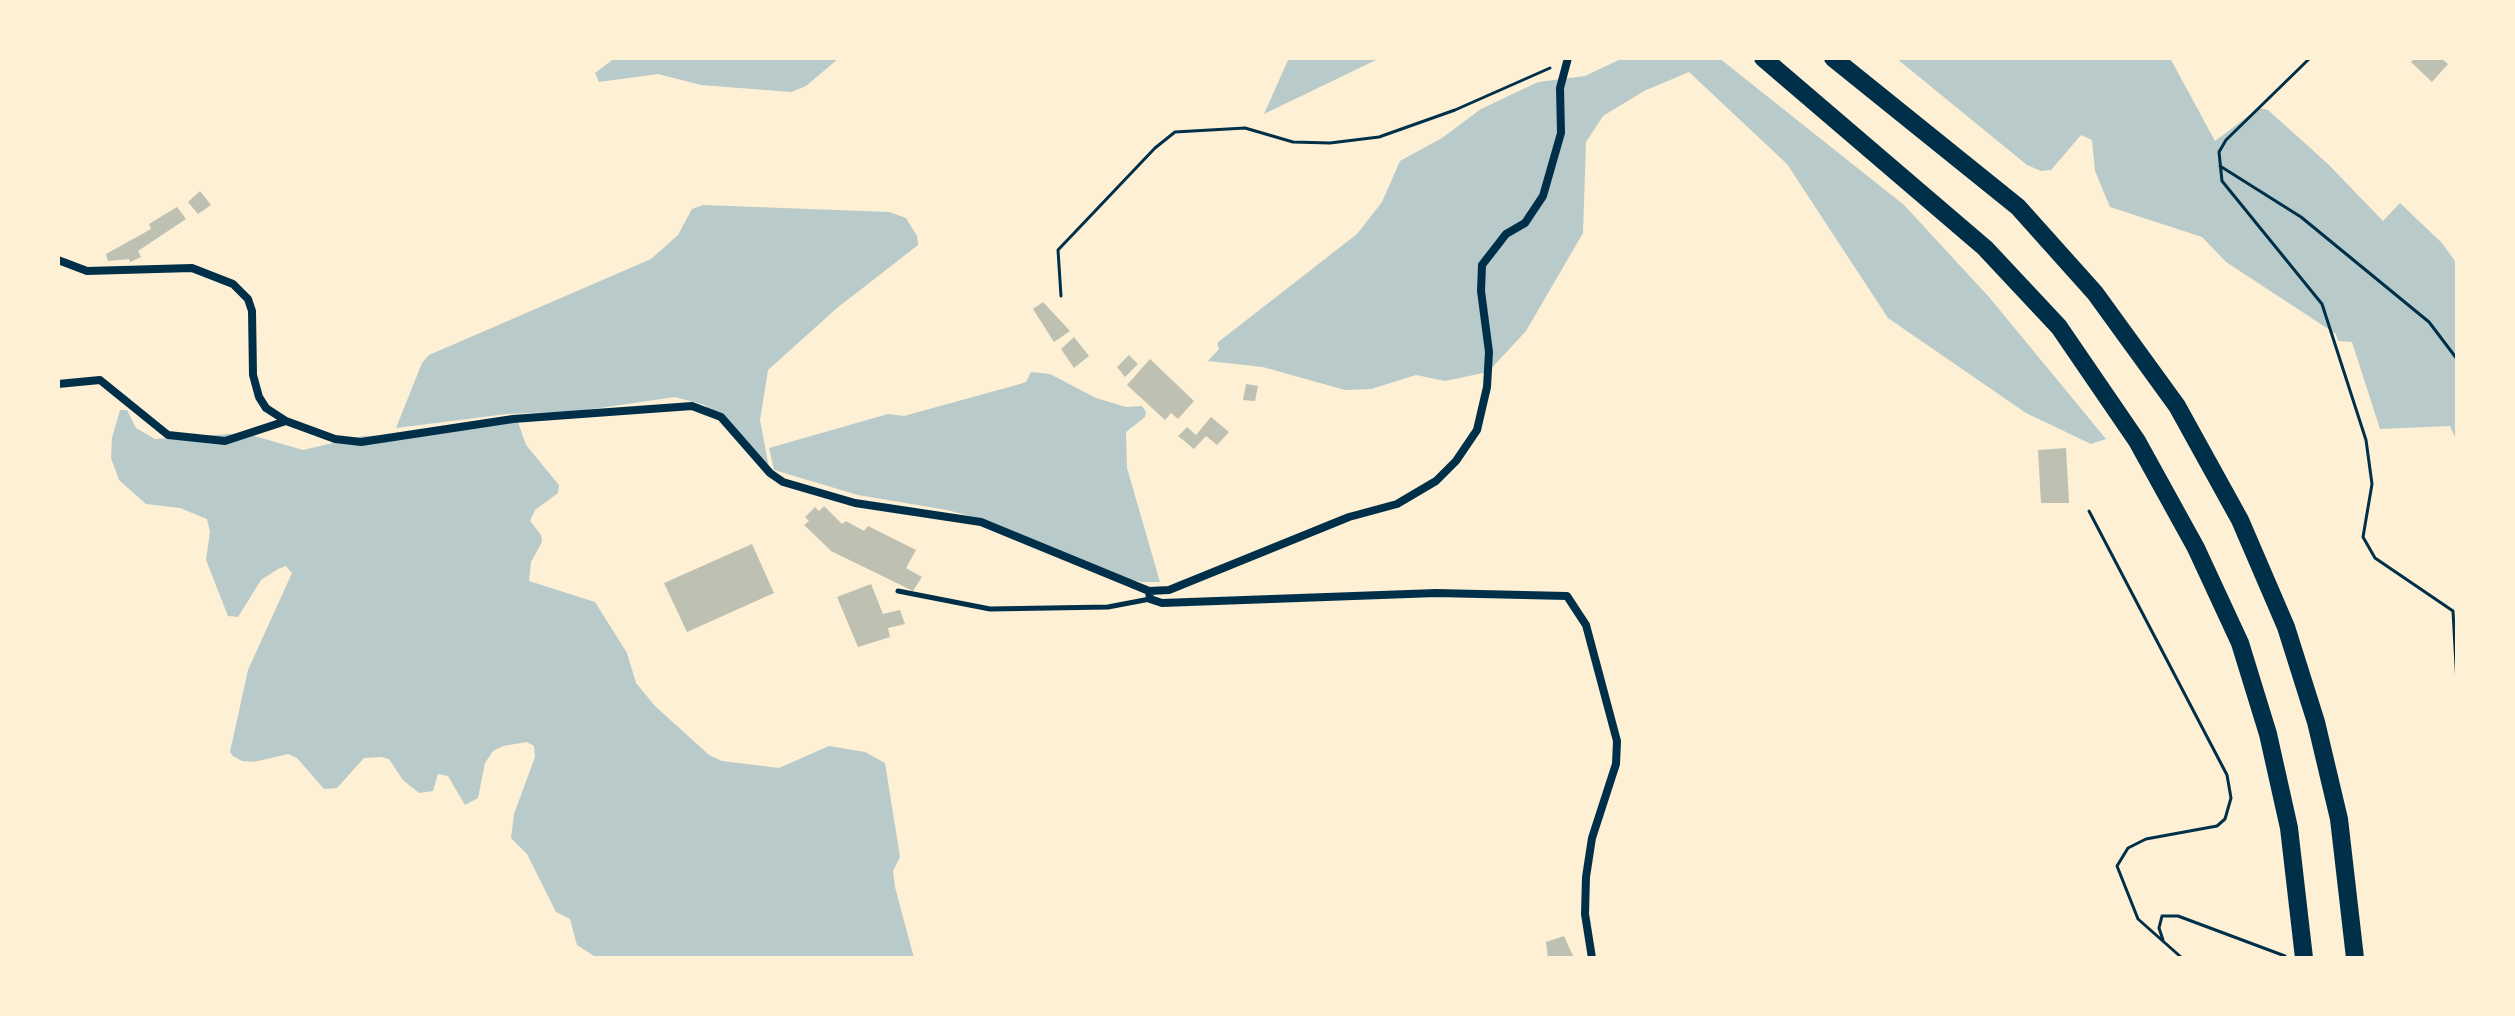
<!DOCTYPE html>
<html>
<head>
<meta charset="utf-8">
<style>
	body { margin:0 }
	#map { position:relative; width:2515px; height:1016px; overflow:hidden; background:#fdf0d5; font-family:Spectral,serif }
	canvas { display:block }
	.frame { position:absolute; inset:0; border:60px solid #fdf0d5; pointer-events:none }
</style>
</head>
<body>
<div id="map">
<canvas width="2515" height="1016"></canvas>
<div class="frame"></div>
</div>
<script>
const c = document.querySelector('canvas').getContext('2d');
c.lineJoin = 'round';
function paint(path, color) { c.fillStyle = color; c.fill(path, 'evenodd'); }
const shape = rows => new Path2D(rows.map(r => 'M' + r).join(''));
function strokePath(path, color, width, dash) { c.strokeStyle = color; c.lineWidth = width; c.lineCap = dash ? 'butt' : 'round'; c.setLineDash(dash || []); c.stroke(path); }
paint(shape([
	[615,58,839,58,806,86,791,92,701,85,658,74,599,82,595,73],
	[1289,58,1380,58,1264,114],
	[1623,58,1719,58,1904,205,1989,297,2106,439,2091,444,2026,413,1888,318,1787,164,1689,72,1644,91,1603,116,1586,142,1583,233,1526,331,1488,372,1445,381,1416,375,1371,389,1345,390,1263,367,1208,361,1219,349,1217,343,1357,234,1382,202,1400,161,1442,138,1481,109,1538,82,1585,76],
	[1896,58,2170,58,2215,141,2259,108,2268,110,2328,164,2383,221,2400,203,2442,243,2457,264,2457,442,2450,426,2380,429,2352,342,2338,341,2336,334,2226,262,2202,237,2110,207,2095,171,2092,140,2081,135,2051,170,2041,171,2027,165],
	[703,205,889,212,906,218,917,236,918,245,837,308,768,370,760,420,769,468,705,405,675,397,579,411,507,414,396,428,422,363,429,355,651,259,678,235,692,209],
	[1031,372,1050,374,1096,398,1126,407,1142,406,1146,412,1145,417,1126,432,1127,468,1160,582,1142,582,1118,577,988,521,947,510,858,495,774,470,769,448,888,414,904,416,1020,384,1026,382],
	[120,410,127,410,136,428,155,439,244,433,303,450,363,436,418,434,518,422,526,445,559,485,558,493,535,510,530,521,541,535,542,542,531,562,529,581,595,602,627,653,636,683,655,706,709,755,722,761,779,768,829,746,865,752,885,763,900,857,893,871,895,887,914,958,597,958,577,945,570,919,556,912,527,854,511,838,514,814,535,757,534,746,527,742,503,746,493,751,485,763,478,798,465,805,448,776,438,774,433,791,419,793,403,780,389,759,381,757,364,758,337,788,324,789,297,758,288,754,254,762,242,761,233,756,230,752,248,670,292,573,286,566,278,569,261,580,238,617,228,616,206,560,210,532,207,519,180,508,146,504,119,480,111,458,112,438]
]), '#b9caca');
paint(shape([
	[2415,58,2441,58,2448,64,2432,82,2411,62],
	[200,191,211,205,198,214,188,202],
	[177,207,186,219,138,251,141,257,130,262,129,259,108,261,106,254,151,229,149,224],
	[1043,302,1070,331,1054,342,1033,309],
	[1074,337,1089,356,1074,368,1061,349],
	[1129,355,1138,364,1125,377,1117,367],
	[1150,359,1194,401,1178,419,1171,413,1165,420,1127,385],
	[1246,384,1258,386,1255,401,1243,400],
	[1211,417,1229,432,1217,445,1206,436,1194,449,1178,436,1187,427,1196,435],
	[2066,448,2069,503,2041,503,2038,450],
	[824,506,842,524,846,521,864,531,868,526,916,550,906,568,922,577,913,591,831,551,823,543,804,525,809,521,805,517,815,507,819,511],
	[752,544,774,593,687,632,664,583],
	[871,584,883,614,900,610,905,624,888,628,890,637,858,647,837,597],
	[1564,936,1574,958,1548,958,1546,942]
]), '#bec0b2');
strokePath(shape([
	[2310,58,2226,140,2219,152,2222,181,2322,304,2366,440,2372,484,2363,537,2375,558,2453,611,2457,684],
	[2220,166,2301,217,2429,322,2457,359],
	[1061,296,1058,250,1155,148,1175,132,1245,128,1293,142,1330,143,1379,137,1455,110,1550,68],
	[2089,511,2227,775,2231,798,2225,819,2217,826,2146,839,2128,848,2117,866,2138,919,2182,958],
	[2163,940,2159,928,2162,916,2178,916,2285,956]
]), '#003049', 3);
strokePath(shape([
	[898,591,990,609,1108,607,1150,599]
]), '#003049', 5);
strokePath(shape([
	[58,260,87,271,192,268,233,284,248,299,252,311,253,375,259,397,266,408,286,421,335,439,361,442,513,419,692,406,721,417,770,473,783,482,855,503,981,522,1149,591,1169,590,1349,517,1397,504,1436,481,1456,461,1477,430,1487,387,1489,352,1481,291,1482,265,1506,234,1525,223,1543,196,1561,133,1560,88,1568,58],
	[58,384,100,380,168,435,225,441,286,421],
	[1149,591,1150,599,1162,603,1436,593,1567,596,1586,625,1617,741,1616,764,1592,838,1586,877,1585,914,1592,958]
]), '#003049', 8);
strokePath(shape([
	[1763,58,1985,248,2059,327,2137,441,2196,548,2240,643,2268,734,2289,828,2304,958],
	[1833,58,2018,207,2095,293,2177,406,2240,520,2286,627,2316,722,2339,819,2355,958]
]), '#003049', 18);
</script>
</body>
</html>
